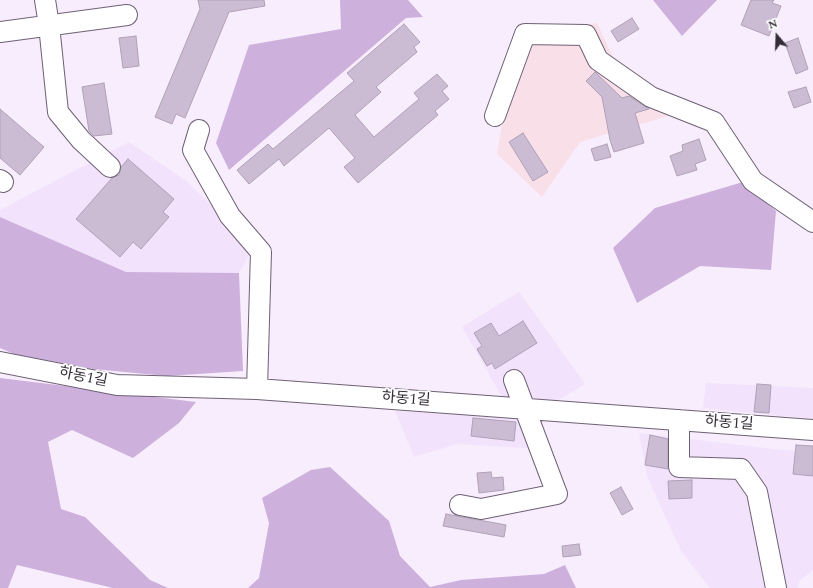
<!DOCTYPE html>
<html>
<head>
<meta charset="utf-8">
<style>
	body { margin:0 }
	#map { position:relative; width:813px; height:588px; overflow:hidden; background:#f7edfc; font-family:Spectral,serif }
	canvas { display:block }
	.north { position:absolute; left:757px; top:16px; width:40px; height:40px; -webkit-text-stroke:3px #fff; paint-order:stroke; rotate:341deg; font-size:11px; font-weight:700; line-height:16px; text-align:center; color:#332d37 }
	.north::after { content:''; display:block; margin:auto; width:14px; height:18px; background:#332d37; clip-path:polygon(50% 0,100% 100%,50% 72%,0 100%) }
</style>
</head>
<body>
<div id="map">
<canvas width="813" height="588"></canvas>
<div class="north">N</div>
</div>
<script>
const c = document.querySelector('canvas').getContext('2d');
c.lineJoin = 'round';
function paint(path, color) { c.fillStyle = color; c.fill(path, 'evenodd'); }
const shape = rows => new Path2D(rows.map(r => 'M' + r).join(''));
function strokePath(path, color, width, dash) { c.strokeStyle = color; c.lineWidth = width; c.lineCap = dash ? 'butt' : 'round'; c.setLineDash(dash || []); c.stroke(path); }
function label(font, color, halo, rows, align = 'center') {
  c.font = font + ' Spectral,"Noto Sans KR",serif'; c.lineWidth = 3.5; c.setLineDash([]); c.textBaseline = 'middle'; c.strokeStyle = halo; c.fillStyle = color; for (const [text, x, y, turn = 0] of rows) {
    c.save(); c.translate(x, y); c.rotate((+turn || 0) * Math.PI / 180); c.textAlign = isNaN(turn) ? turn : align; if (halo) c.strokeText(text, 0, 0); c.fillText(text, 0, 0); c.restore();
  }
}
paint(shape([
	[129,142,185,180,254,246,239,273,126,273,0,217,0,210],
	[519,292,585,384,549,406,505,402,462,327],
	[706,383,813,388,813,419,703,408],
	[395,411,529,418,527,448,457,444,414,457],
	[639,433,782,450,813,451,813,570,799,581,798,588,710,588,681,551,647,476]
]), '#f2e2fb');
paint(shape([
	[597,23,616,63,675,114,580,142,542,197,497,154,517,33]
]), '#f9dfe7');
paint(shape([
	[340,0,408,0,423,17,406,18,229,170,216,143,249,45,341,29],
	[653,0,717,0,682,36],
	[743,182,776,211,771,270,700,266,637,303,613,248,655,208],
	[0,217,126,272,239,273,243,371,167,376,93,369,14,354,0,348],
	[0,378,196,402,179,423,133,458,72,430,48,442,61,509,85,517,150,580,168,588,113,588,17,565,8,588,0,588],
	[330,467,389,521,400,556,430,587,461,580,544,574,565,565,576,588,248,588,259,578,269,523,262,498,311,470]
]), '#ceb0dd');
const building = shape([
	[198,0,264,0,265,6,229,12,185,118,176,114,172,124,155,117,200,9,198,0],
	[751,0,774,0,772,3,781,6,769,36,741,25,751,0],
	[632,18,639,29,618,42,611,31,632,18],
	[404,24,420,42,414,47,417,52,376,87,381,92,355,115,374,137,419,99,414,93,437,74,448,86,442,91,449,99,435,111,438,115,358,183,344,167,355,158,329,128,284,166,279,159,249,184,237,170,268,144,273,149,354,81,347,73,404,24],
	[136,36,139,66,123,68,119,38,136,36],
	[798,38,808,69,796,74,785,43,798,38],
	[595,72,622,98,629,96,649,109,635,113,644,143,614,152,610,140,602,97,586,81,595,72],
	[104,83,112,134,94,136,89,131,82,87,104,83],
	[806,87,811,102,794,108,788,92,806,87],
	[0,109,44,147,20,175,0,158,0,109],
	[523,133,548,172,533,181,509,142,523,133],
	[699,139,706,160,695,164,697,170,677,176,670,156,683,151,682,145,699,139],
	[607,144,611,157,595,161,591,149,607,144],
	[128,159,174,199,163,212,169,217,141,249,133,242,120,257,76,219,112,178,119,175,121,167,128,159],
	[523,321,537,343,495,369,492,363,487,366,477,349,482,346,474,333,491,323,499,336,523,321],
	[757,384,771,385,769,413,754,412,757,384],
	[473,418,516,422,514,441,471,436,473,418],
	[650,435,668,439,668,469,645,465,650,435],
	[796,445,813,446,813,476,793,474,796,445],
	[491,472,492,478,503,477,504,490,479,493,477,473,491,472],
	[692,480,692,498,669,499,668,481,692,480],
	[621,487,633,509,622,515,610,493,621,487],
	[446,514,506,525,504,537,443,526,446,514],
	[579,544,581,555,563,557,562,546,579,544]
]);
paint(building, '#cbbcd3');
strokePath(building, '#b0a1b8', 1);
const minor = shape([
	[45,0,49,25,58,112,81,140,110,167],
	[0,32,127,15],
	[495,116,525,34,586,35,598,60,651,97,714,122,753,181,813,222],
	[199,130,193,150,230,216,261,252,257,389],
	[0,180,3,182],
	[0,362,117,385,257,389,813,430],
	[679,420,679,467,741,469,757,492,776,588],
	[460,505,481,509,557,494,514,380]
]);
strokePath(minor, '#6e6176', 22);
strokePath(minor, '#fff', 20);
label('15px', '#332d37', '#fff', [
	["하동1길",83,378,11],
	["하동1길",406,400,4],
	["하동1길",729,424,4]
]);
</script>
</body>
</html>
